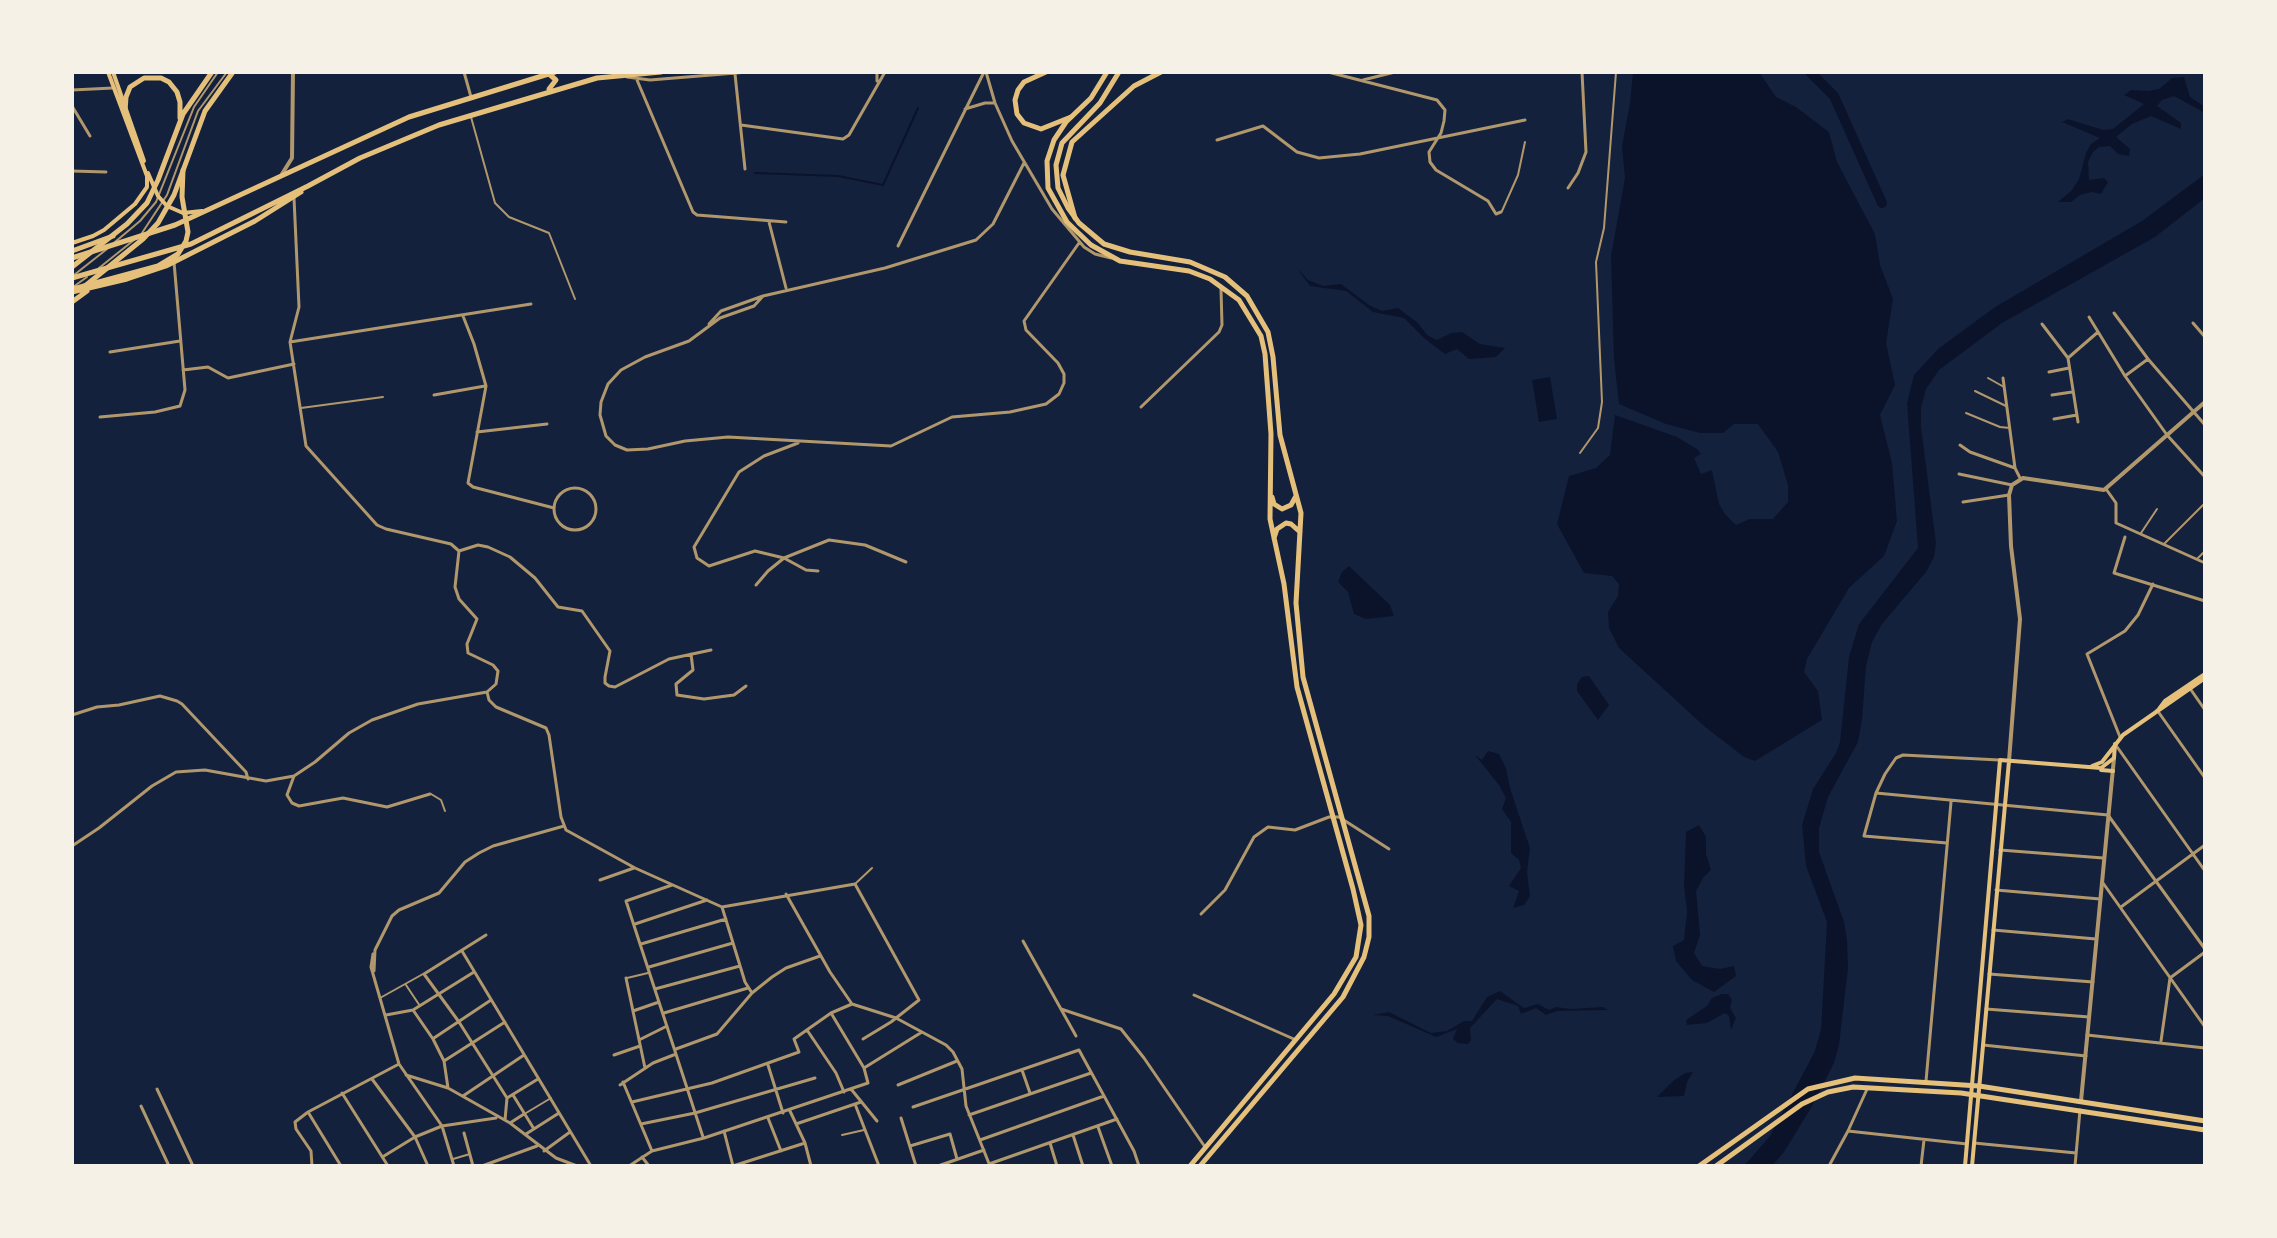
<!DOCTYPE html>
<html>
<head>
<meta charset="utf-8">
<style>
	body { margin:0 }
	#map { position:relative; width:2277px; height:1238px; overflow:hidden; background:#14213d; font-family:Arial,sans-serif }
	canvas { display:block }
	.frame { position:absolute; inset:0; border:74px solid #f6f1e7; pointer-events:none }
</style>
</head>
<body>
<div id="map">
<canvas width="2277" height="1238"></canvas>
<div class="frame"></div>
</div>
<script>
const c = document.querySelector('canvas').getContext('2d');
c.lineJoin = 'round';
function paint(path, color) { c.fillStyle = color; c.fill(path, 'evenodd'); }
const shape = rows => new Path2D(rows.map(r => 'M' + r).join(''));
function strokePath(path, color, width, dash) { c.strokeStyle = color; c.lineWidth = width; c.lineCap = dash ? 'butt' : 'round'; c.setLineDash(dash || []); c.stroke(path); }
paint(shape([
	[1633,72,1759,72,1776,97,1796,107,1829,132,1837,162,1875,234,1880,265,1893,299,1886,343,1895,385,1880,415,1892,463,1897,521,1884,556,1849,588,1807,659,1804,672,1818,691,1822,720,1755,761,1744,757,1704,726,1619,648,1609,628,1608,612,1618,596,1619,584,1612,576,1584,573,1557,524,1569,476,1596,468,1610,455,1615,415,1677,437,1697,449,1701,454,1694,458,1701,474,1712,470,1719,504,1725,514,1736,525,1750,519,1773,519,1788,502,1788,485,1778,452,1758,424,1734,424,1723,433,1700,433,1666,424,1619,404,1614,359,1611,256,1625,178,1622,146,1630,103],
	[2184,77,2190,97,2205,107,2205,113,2174,96,2162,100,2157,106,2181,123,2181,129,2151,116,2132,124,2116,137,2130,149,2129,156,2118,154,2110,146,2099,147,2093,152,2088,162,2089,180,2104,178,2108,182,2101,194,2092,192,2080,195,2071,202,2058,202,2072,190,2079,179,2086,153,2091,144,2100,138,2062,122,2068,119,2103,130,2113,129,2144,104,2124,95,2131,90,2148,91,2159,89,2172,78],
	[2205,174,2205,198,2155,237,2002,323,1939,370,1926,389,1921,408,1921,427,1936,543,1934,557,1926,572,1882,624,1872,642,1866,666,1862,720,1858,742,1828,797,1819,828,1819,852,1844,922,1847,940,1848,968,1839,1045,1834,1063,1811,1108,1784,1152,1772,1166,1744,1166,1770,1136,1814,1053,1821,1030,1827,922,1806,866,1802,825,1813,789,1836,753,1840,742,1849,657,1859,624,1918,548,1907,403,1914,375,1938,349,1995,307,2142,221],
	[1297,268,1308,280,1323,286,1341,284,1369,305,1382,311,1398,308,1418,323,1427,335,1437,340,1451,333,1462,332,1480,344,1505,348,1496,357,1469,359,1457,349,1445,354,1424,338,1404,318,1373,312,1346,291,1310,286],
	[1550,377,1557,419,1539,422,1532,380],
	[1349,566,1390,605,1394,616,1366,619,1354,614,1348,592,1338,582,1342,572],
	[1589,676,1609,705,1598,720,1577,691,1577,684,1582,677],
	[1488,751,1499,754,1506,768,1510,788,1530,848,1527,872,1530,896,1524,905,1513,908,1519,891,1509,886,1521,868,1519,860,1511,853,1511,822,1502,809,1506,798,1499,785,1475,755,1482,760],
	[1699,825,1706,837,1706,854,1711,870,1703,878,1696,891,1700,935,1694,953,1702,966,1720,969,1734,966,1736,976,1714,992,1692,980,1676,961,1673,946,1684,940,1687,912,1684,886,1686,832],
	[1500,991,1524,1008,1538,1004,1549,1010,1556,1007,1570,1009,1603,1007,1608,1010,1557,1011,1546,1015,1536,1008,1521,1014,1518,1006,1497,999,1470,1028,1471,1040,1468,1044,1458,1043,1453,1039,1457,1029,1436,1037,1388,1016,1373,1015,1389,1012,1431,1033,1447,1031,1464,1021,1472,1021,1487,997],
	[1722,994,1728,994,1732,1000,1730,1008,1736,1018,1731,1030,1729,1016,1725,1013,1707,1023,1687,1025,1686,1020,1707,1006,1712,998],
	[1693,1072,1687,1082,1684,1096,1657,1097,1673,1081,1685,1073]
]), '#0b132b');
strokePath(shape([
	[755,173,838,176,883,185,918,108]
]), '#0b132b', 2);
strokePath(shape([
	[1810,72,1834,96,1882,203]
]), '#0b132b', 10);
strokePath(shape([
	[471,117,495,203,509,217,549,233,575,299],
	[1502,211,1518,175,1525,142],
	[142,233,167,195,198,111,227,72],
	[115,242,140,221,156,202,194,107,218,72],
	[99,268,134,240],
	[74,275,107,249],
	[73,287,87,277],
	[1988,378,2004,387],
	[1975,391,2006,406],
	[301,408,383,397],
	[1966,413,2000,427,2010,428],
	[1580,453,1598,428,1602,402,1596,262,1604,228,1616,72],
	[2141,533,2157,509],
	[2164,544,2203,505],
	[2197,559,2205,551],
	[431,794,441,800,445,811],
	[855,884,872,868],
	[627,978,648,973],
	[842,1135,864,1130]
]), '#b1986c', 2);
strokePath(shape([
	[406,985,420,1006],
	[380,998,423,974],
	[526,1113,551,1098],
	[453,1159,470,1154]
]), '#b1986c', 2);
strokePath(shape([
	[464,72,471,97],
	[877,72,877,81],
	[986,72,995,103,1012,141,1052,209,1084,247,1095,254,1111,258],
	[1328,72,1437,100,1445,110,1444,121,1441,133,1429,152,1430,162,1436,170,1488,201,1496,214,1501,212],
	[735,74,745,169],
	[627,77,650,80,748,72],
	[637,80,693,212,697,215,786,222],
	[1363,80,1395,72],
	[72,90,113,88],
	[72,106,90,136],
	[965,109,985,103,995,103],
	[741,125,843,139,849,135,885,72],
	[1217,140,1263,126,1297,152,1319,158,1360,154,1525,120],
	[72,171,106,172],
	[1568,188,1578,173,1586,152,1582,72],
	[294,198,299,307,290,342,306,446,377,525,386,529,451,544,459,551,455,587,459,599,477,619,467,644,468,653,493,665,498,671,496,684,487,692],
	[769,222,786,288],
	[898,246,984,72],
	[763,296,754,306,720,318,689,341,645,357,621,370,608,384,601,402,600,415,606,436,615,445,627,450,648,449,685,441,728,437,891,446,952,417,1010,412,1046,404,1059,394,1064,383,1064,374,1058,363,1026,330,1024,321,1079,243],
	[2114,313,2148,359,2205,425],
	[463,316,474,344,486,386,468,483,473,487,554,508],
	[2089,317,2125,376,2167,435,2205,477],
	[2193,323,2205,337],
	[709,324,721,311,763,296,885,268,976,240,993,224,1024,163],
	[2042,324,2068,358,2078,422],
	[290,342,531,304],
	[110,352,180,341],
	[2068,358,2098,332],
	[183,370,208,367,228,378,294,364],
	[2049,372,2069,368],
	[2125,376,2148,359],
	[2003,378,2015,468,2020,478],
	[434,395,485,386],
	[2052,395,2072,392],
	[1141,407,1219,332,1222,325,1221,289],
	[100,417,155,412,180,406,185,390,174,262],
	[2054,419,2077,415],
	[477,432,547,424],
	[798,443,764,456,739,472,694,547,697,558,709,566,755,551,784,558,806,570,818,571],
	[1960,445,1970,452,2015,468],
	[1959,474,2012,485],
	'554 509a21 21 0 1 1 42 0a21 21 0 1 1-42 0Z',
	[2106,489,2116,503,2116,523,2205,563],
	[1963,502,2009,495],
	[2125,537,2114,573,2205,601],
	[459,551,478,545,488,547,510,557,535,578,558,607,582,611,610,651,605,677,605,683,609,686,615,687,669,659,711,650],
	[756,585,768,571,784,558,829,540,865,545,906,562],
	[691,654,693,670,676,684,677,695,704,699,734,695,746,686],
	[2189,687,2205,710],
	[487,692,489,700,496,707,546,728,549,735,561,817,566,830,635,868,722,907,745,982,752,993],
	[2157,710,2205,778],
	[72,715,97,707,119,705,160,696,177,701,182,704,246,772,248,779],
	[2120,737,2087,654,2125,631,2138,615,2153,584],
	[2115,744,2205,871],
	[294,776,287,795,292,803,299,806,343,798,387,807,430,794],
	[1876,793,2108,815,2205,949],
	[1947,843,1864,836,1876,793,1885,774,1896,758,1903,755,1999,760],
	[72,846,99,828,152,786,176,772,205,770,266,781,294,776,315,762,349,733,372,720,418,704,487,692],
	[2000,850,2103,858],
	[600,880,634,868],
	[2103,883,2205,1027],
	[672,885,626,901,703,1137],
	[1996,890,2100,899],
	[786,894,830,972,852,1004,896,1018,946,1045,953,1052,962,1069,966,1106,990,1166],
	[722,907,855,884,919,1000,891,1022,863,1039],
	[2121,907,2205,845],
	[1201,914,1225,890,1254,837,1268,827,1295,830,1329,817,1339,817,1389,849],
	[635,924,707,900],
	[1993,930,2096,939],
	[486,935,424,974,459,1022,507,1098,505,1120],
	[1023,941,1076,1036],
	[641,944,726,919],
	[462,951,591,1166],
	[373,954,371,967,399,1064,442,1126,454,1166],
	[649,967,733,943],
	[374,971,375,950,392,916,399,910,439,893,465,862,479,853,493,846,564,826],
	[1989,974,2093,982],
	[626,978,645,1068],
	[655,989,740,966],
	[1194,995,1296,1040],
	[1061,1009,1121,1029,1144,1058,1205,1147],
	[1986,1009,2089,1017],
	[413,1010,433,1039,444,1061,448,1088],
	[633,1011,659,1002],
	[664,1013,748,988],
	[386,1015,413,1010,474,972],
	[807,1030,836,1073,844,1092],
	[2087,1035,2205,1048],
	[434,1038,491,1000],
	[639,1040,667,1026],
	[2161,1041,2170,978,2205,952],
	[1983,1045,2086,1056],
	[676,1049,717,1034,752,993,772,977,786,968,820,956],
	[614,1055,640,1046],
	[444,1061,505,1022],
	[768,1065,783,1113],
	[864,1068,922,1032],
	[1022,1070,1030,1093],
	[406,1075,448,1088,510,1123,556,1158,577,1166],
	[372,1079,415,1137,428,1166],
	[1926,1081,1951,802],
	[623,1082,652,1151],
	[620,1085,653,1063,676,1054],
	[898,1085,957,1061],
	[157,1089,193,1166],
	[851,1089,877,1121],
	[342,1093,388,1166],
	[513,1095,534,1129],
	[463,1096,524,1055],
	[507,1098,538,1079],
	[632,1102,712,1083,799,1052,794,1039,831,1013,852,1004],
	[855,1104,879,1166],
	[141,1106,169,1166],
	[913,1107,1079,1050,1134,1151,1139,1166],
	[790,1111,805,1143,811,1166],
	[308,1112,341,1166],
	[969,1115,1091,1073],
	[768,1118,781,1151],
	[901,1118,916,1166],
	[510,1123,524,1114],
	[641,1124,695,1113,815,1078],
	[796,1124,861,1102],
	[1098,1127,1112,1166],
	[724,1131,733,1166],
	[1848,1131,1967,1144],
	[464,1133,473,1166],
	[526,1134,559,1113],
	[1073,1135,1083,1166],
	[980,1140,1104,1096],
	[1050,1143,1057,1166],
	[1974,1143,2076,1153],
	[910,1146,950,1134,957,1159],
	[544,1151,570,1132],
	[384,1156,415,1137,442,1126,496,1118],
	[642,1157,649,1166],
	[989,1164,1117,1119],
	[312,1166,311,1151,296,1129,295,1122,308,1112,399,1064],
	[482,1166,537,1146],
	[629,1166,652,1151,704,1138,868,1083,864,1068,831,1013],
	[733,1166,805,1143],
	[938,1166,984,1150],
	[1829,1166,1848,1131,1868,1087],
	[1921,1166,1924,1140],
	[2075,1166,2080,1110]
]), '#b1986c', 3);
strokePath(shape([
	[282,174,292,158,293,72],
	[2009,761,2020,619,2011,546,2009,495,2012,485,2023,478,2104,490,2205,402],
	[2081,1101,2114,758]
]), '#b1986c', 4);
strokePath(shape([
	[113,72,144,161],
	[148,173,158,196,167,206,183,213,202,211],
	[72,243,93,236,104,230,135,204,147,187,147,176,108,72],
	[2159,709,2165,701,2205,674],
	[2092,766,2102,762,2123,735,2205,678],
	[2101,770,2113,771],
	[1965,1166,2000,760,2101,768,2114,758,2115,744],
	[1972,1166,2009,761]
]), '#e5c07b', 4);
strokePath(shape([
	[1107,72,1091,98,1066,122,1054,140,1047,161,1048,188,1067,222,1091,245,1120,261,1189,271,1210,279,1239,300,1261,336,1265,354,1271,434,1270,519,1284,584,1297,687,1353,889,1361,925,1356,957,1334,994,1190,1166],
	[1119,72,1100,103,1062,143,1056,165,1058,188,1068,208,1079,223,1104,244,1130,252,1190,262,1225,277,1247,296,1268,332,1273,357,1280,435,1301,513,1296,603,1303,677,1369,916,1369,937,1364,957,1343,997,1200,1166],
	[125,111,126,97,130,87,144,78,161,78,169,82,177,92,180,102,180,118],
	[72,267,127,224,147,203,158,180,183,114,212,72],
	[85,286,143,239,158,223,174,195,205,111,233,72],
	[1272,497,1274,504,1282,509,1291,505,1296,496],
	[1274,538,1277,529,1286,523,1291,524,1300,532],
	[1699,1166,1808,1089,1855,1078,1979,1086,2205,1121],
	[1716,1166,1802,1104,1828,1092,1853,1087,1961,1093,2205,1130]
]), '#e5c07b', 5);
strokePath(shape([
	[1046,72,1024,82,1018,90,1015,100,1017,114,1024,123,1041,129,1071,117],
	[549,74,556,80,549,89],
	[1075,218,1063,175,1072,142,1134,86,1161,72],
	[72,251,113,236],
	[72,258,175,225,409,117,555,72],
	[72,278,191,244,308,186,360,158,439,125,597,78,661,72],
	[73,289,158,266,178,254,186,241,188,232,182,197,183,170],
	[72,292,127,279,166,266,255,221,301,192],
	[72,302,87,291]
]), '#e5c07b', 5);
</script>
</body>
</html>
